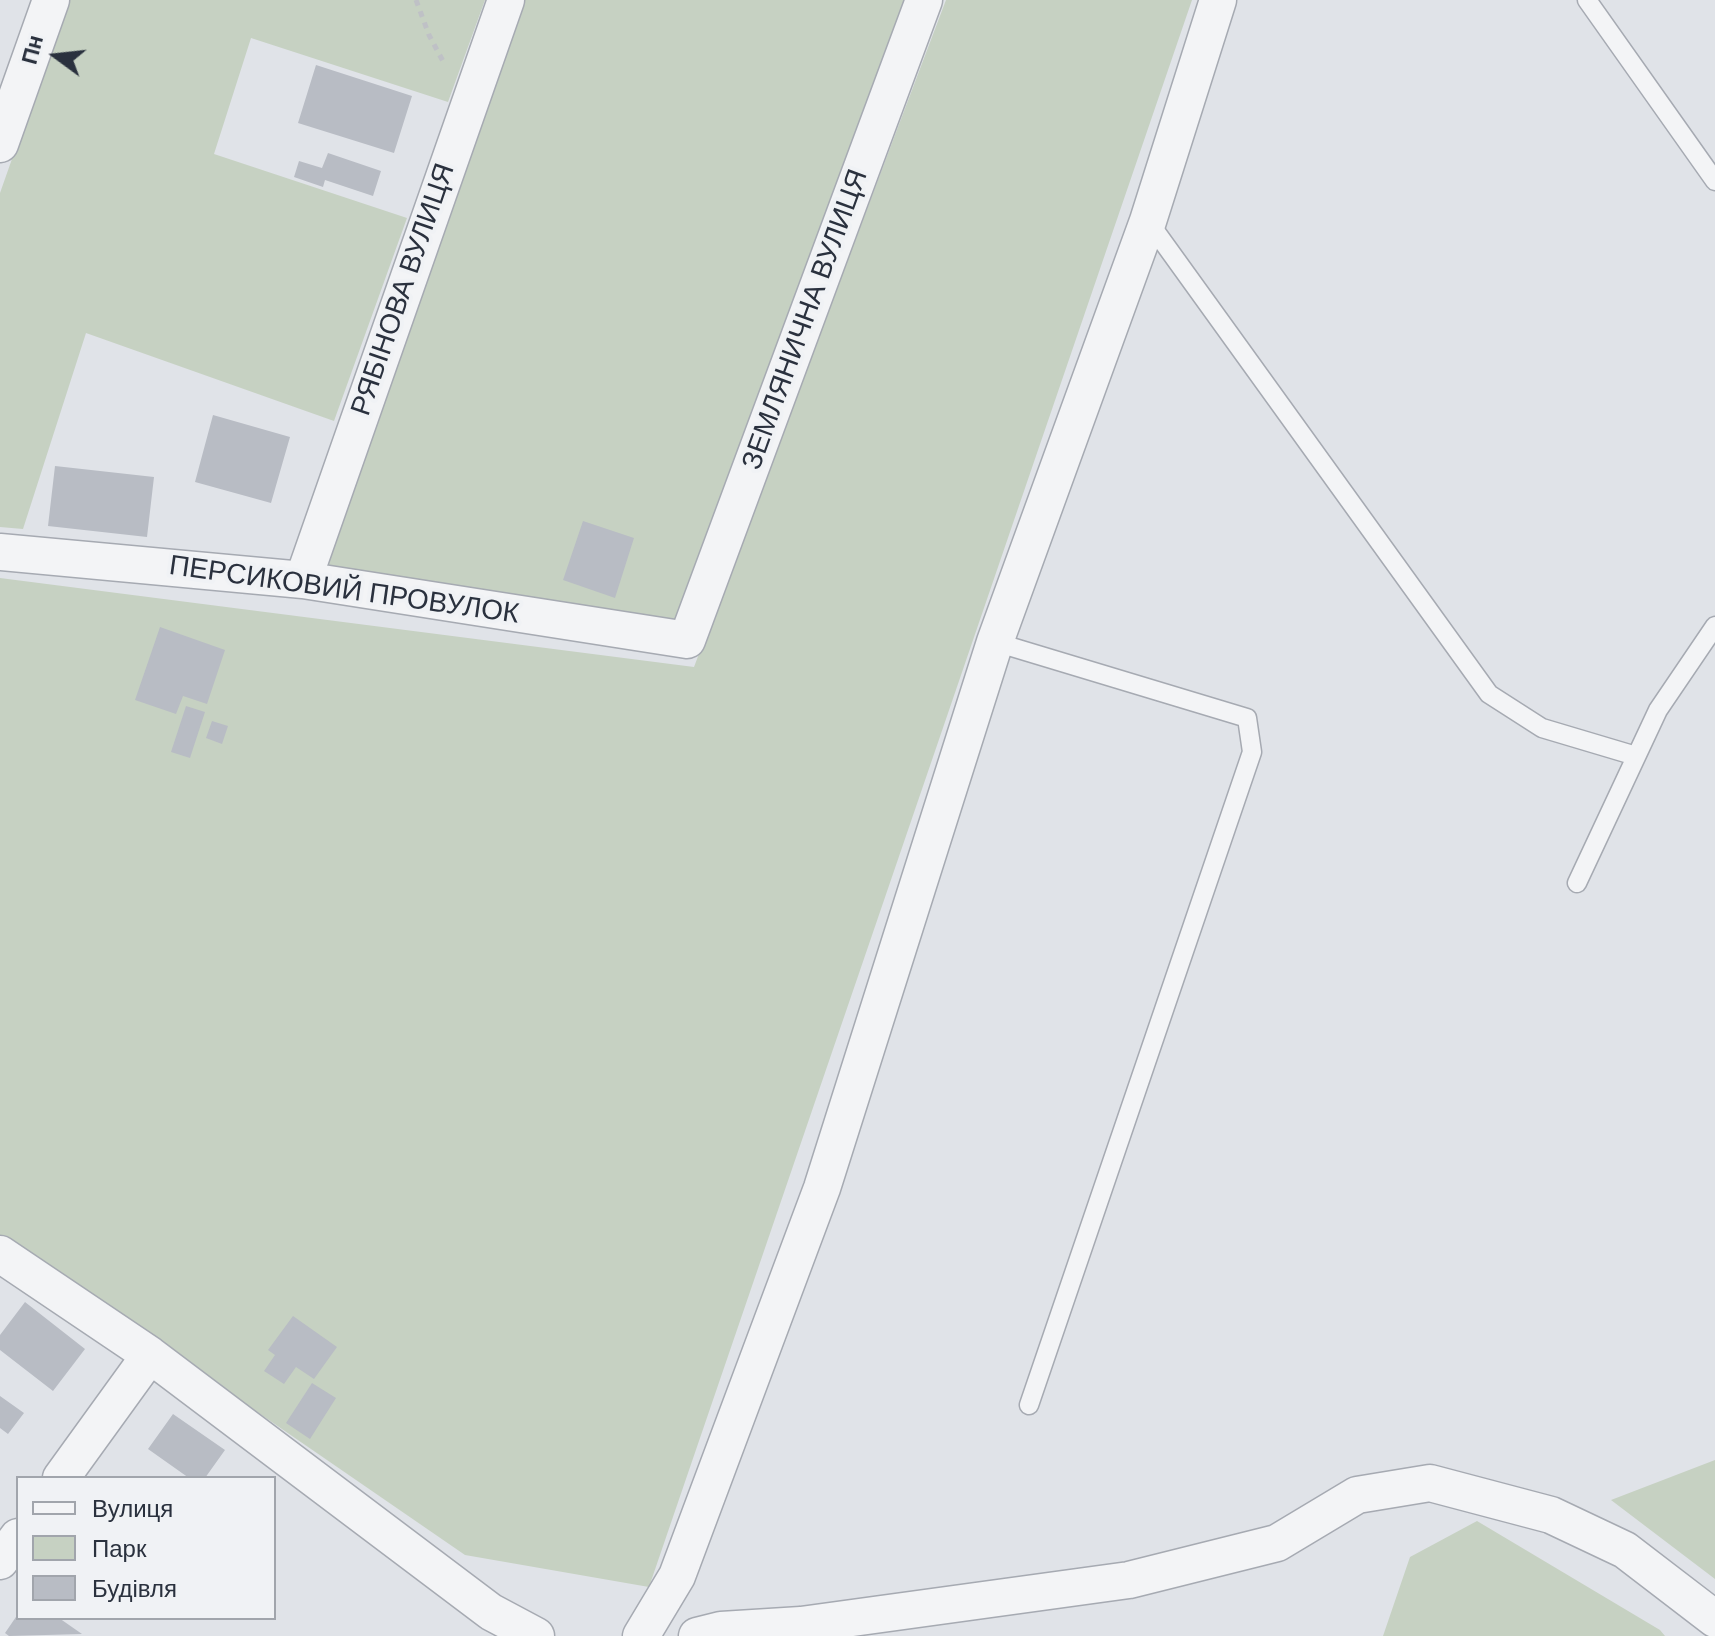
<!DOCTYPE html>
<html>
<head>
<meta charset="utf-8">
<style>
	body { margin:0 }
	#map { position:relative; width:1715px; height:1636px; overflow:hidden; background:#e0e3e8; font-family:"DM Sans",sans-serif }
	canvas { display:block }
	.legend { position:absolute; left:16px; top:1476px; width:260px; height:144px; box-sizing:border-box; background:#f0f2f5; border:2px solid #a1a5ac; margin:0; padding:10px 14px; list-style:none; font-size:24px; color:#2a313e }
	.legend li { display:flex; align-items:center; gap:16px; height:40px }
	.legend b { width:40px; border:2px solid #a1a5ac }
	.north { position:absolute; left:16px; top:16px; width:80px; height:80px; -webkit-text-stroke:6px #f0f2f5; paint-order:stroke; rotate:285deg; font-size:22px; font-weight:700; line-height:32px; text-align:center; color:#2a313e }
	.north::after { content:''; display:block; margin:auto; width:28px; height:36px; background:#2a313e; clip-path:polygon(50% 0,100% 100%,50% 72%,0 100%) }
</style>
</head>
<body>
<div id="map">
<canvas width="1715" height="1636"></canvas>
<ul class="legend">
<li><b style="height:10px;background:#f3f4f6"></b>Вулиця</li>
<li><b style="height:22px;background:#c6d1c2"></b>Парк</li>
<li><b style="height:22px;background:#b8bcc4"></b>Будівля</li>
</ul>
<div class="north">Пн</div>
</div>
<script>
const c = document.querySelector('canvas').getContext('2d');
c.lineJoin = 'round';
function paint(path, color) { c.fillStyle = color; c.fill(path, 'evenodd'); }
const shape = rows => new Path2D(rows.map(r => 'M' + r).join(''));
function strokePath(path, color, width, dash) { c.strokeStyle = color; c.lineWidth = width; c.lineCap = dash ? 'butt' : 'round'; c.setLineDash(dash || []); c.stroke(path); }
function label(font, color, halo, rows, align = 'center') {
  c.font = font + ' "DM Sans",sans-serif'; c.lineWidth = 8; c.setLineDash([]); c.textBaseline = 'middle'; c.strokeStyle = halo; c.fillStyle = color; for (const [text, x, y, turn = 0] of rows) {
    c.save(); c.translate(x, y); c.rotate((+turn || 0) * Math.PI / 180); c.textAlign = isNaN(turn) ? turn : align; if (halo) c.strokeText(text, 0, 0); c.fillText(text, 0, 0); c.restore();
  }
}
paint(shape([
	[68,0,485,0,448,102,251,38,214,154,407,218,334,421,86,333,23,529,0,527,0,193],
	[524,0,905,0,675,623,323,570],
	[946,0,1192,0,649,1587,465,1555,0,1235,0,578,694,667],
	[1715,1460,1715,1579,1611,1500],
	[1477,1521,1660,1630,1665,1636,1383,1636,1410,1557]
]), '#c6d1c2');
paint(shape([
	[316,65,412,96,394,153,298,123],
	[328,153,381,171,373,196,325,180,323,187,294,177,299,161,322,168],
	[213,415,290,437,271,503,195,482],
	[55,466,154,477,147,537,48,526],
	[583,521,634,538,615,598,563,580],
	[160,627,225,650,207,704,183,696,176,714,135,700],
	[186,706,205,712,190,758,171,752],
	[212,721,228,726,222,744,206,738],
	[25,1302,85,1349,53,1391,0,1350,0,1335],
	[293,1316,337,1347,314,1379,296,1367,284,1384,264,1371,275,1355,268,1350],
	[312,1383,336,1398,310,1439,286,1423],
	[0,1396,24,1413,8,1434,0,1428],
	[173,1414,225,1450,205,1478,189,1478,148,1449],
	[18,1614,18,1618,59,1618,82,1634,9,1636,5,1633]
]), '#b8bcc4');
const service = shape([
	[1587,0,1715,181],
	[1148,221,1489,694,1542,728,1636,756],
	[995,642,1247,718,1252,752,1029,1405],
	[1577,883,1658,710,1715,626]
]);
const minor = shape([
	[0,144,51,0],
	[0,552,303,580,687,640,924,0],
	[303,580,506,0],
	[0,1254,150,1355,491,1612,536,1636],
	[61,1478,150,1355],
	[0,1561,18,1537],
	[641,1636,677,1576,822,1188,995,642,1148,221,1218,0],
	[697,1636,721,1630,801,1625,1129,1580,1277,1543,1357,1495,1430,1483,1551,1515,1625,1550,1715,1619]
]);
strokePath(service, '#a6aab2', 21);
strokePath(minor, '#a6aab2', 39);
strokePath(shape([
	[416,0,429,35,445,65]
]), '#bfc1c6', 5, [6, 6]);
strokePath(service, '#f3f4f6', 18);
strokePath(minor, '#f3f4f6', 36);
label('28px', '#2a313e', '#f0f2f5', [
	["РЯБІНОВА ВУЛИЦЯ",404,290,-71],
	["ЗЕМЛЯНИЧНА ВУЛИЦЯ",806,320,-70],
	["ПЕРСИКОВИЙ ПРОВУЛОК",344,591,8]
]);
</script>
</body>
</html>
